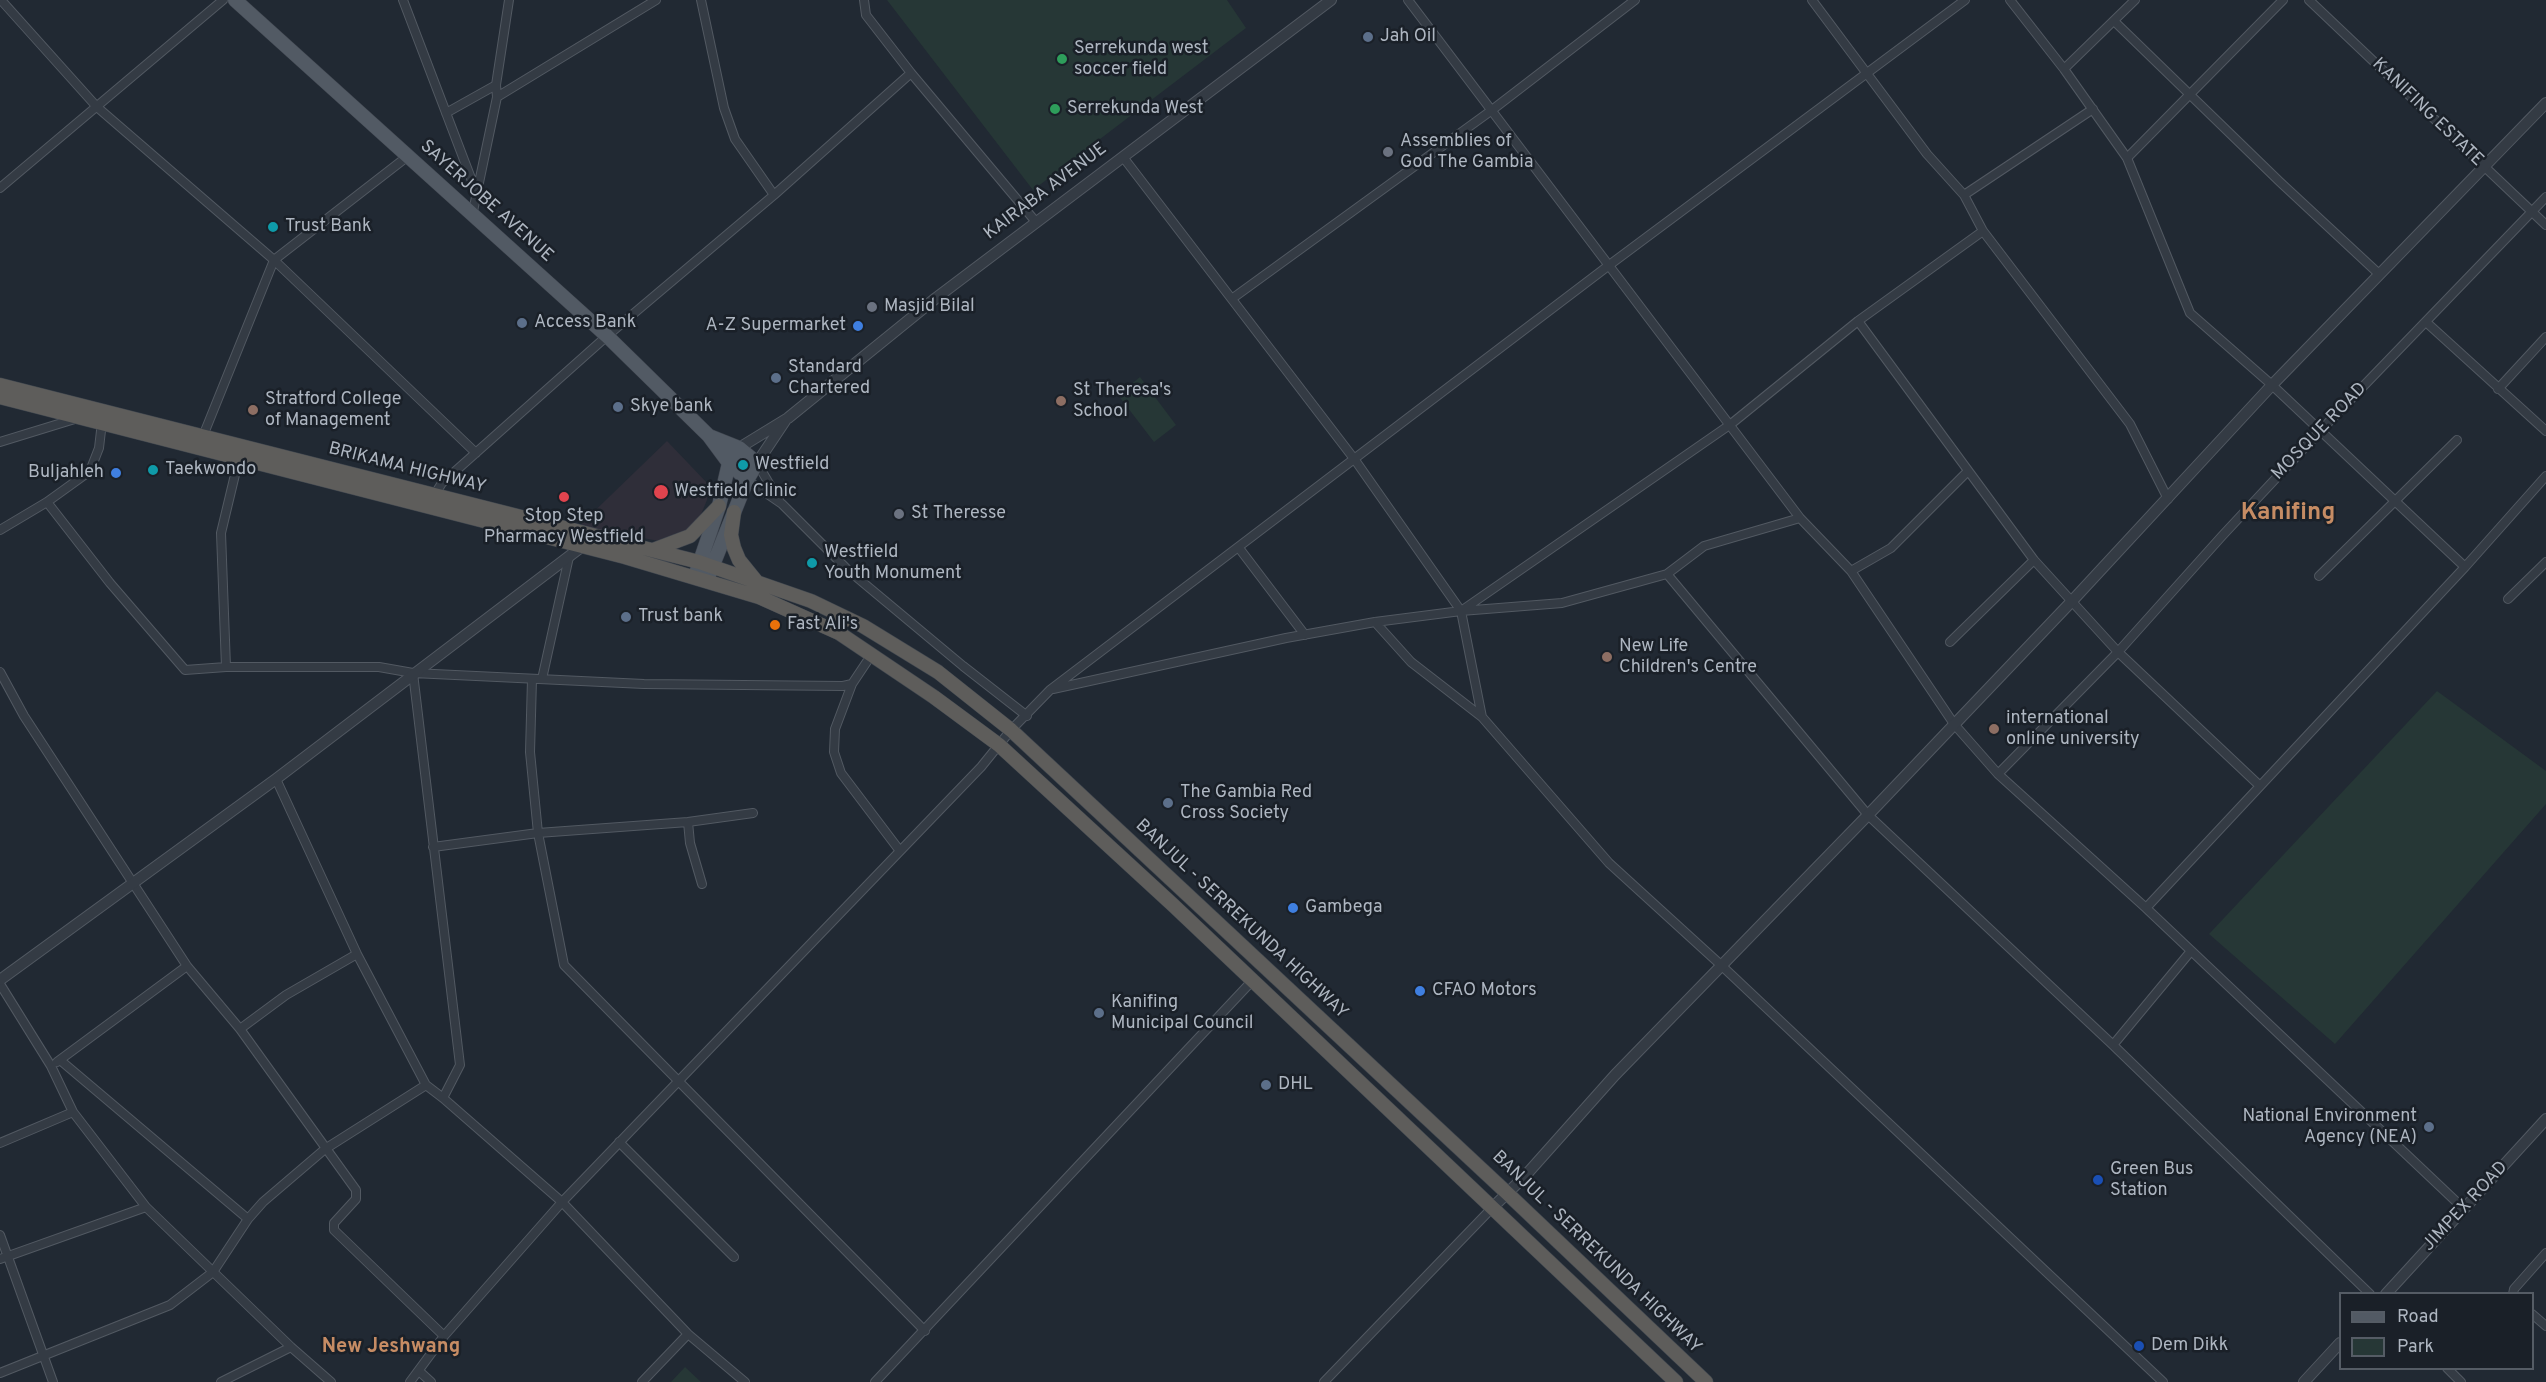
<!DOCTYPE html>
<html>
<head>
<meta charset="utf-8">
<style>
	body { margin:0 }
	#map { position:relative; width:2546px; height:1382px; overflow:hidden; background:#212933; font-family:Overpass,sans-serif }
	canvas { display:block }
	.legend { position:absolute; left:2339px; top:1292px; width:195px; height:78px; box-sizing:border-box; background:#1a2028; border:2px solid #555c65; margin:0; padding:8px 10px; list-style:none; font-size:18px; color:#aeb6c1 }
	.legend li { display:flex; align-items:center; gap:12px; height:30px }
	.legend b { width:30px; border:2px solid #555c65 }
</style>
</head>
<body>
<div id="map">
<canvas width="2546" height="1382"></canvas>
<ul class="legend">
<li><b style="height:8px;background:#525a64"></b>Road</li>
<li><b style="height:16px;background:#263736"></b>Park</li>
</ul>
</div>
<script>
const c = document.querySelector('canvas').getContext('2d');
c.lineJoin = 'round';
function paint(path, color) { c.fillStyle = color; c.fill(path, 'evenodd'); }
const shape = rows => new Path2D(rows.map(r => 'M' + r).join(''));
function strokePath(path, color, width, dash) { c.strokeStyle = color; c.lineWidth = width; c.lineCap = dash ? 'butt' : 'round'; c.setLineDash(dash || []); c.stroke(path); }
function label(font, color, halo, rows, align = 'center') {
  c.font = font + ' Overpass,sans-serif'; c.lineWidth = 5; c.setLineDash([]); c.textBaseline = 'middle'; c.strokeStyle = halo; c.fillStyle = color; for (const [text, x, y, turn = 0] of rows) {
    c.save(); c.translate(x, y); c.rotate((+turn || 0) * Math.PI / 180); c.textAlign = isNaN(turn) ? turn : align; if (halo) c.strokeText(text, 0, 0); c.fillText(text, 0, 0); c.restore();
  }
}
paint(shape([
	[667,441,709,485,707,500,700,517,686,531,664,542,579,526]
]), '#2f2e39');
paint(shape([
	[887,0,1227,0,1246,28,1033,190],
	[1140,377,1176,425,1154,442,1118,395],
	[2437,691,2546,771,2546,804,2335,1044,2209,934],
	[685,1367,701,1382,671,1382]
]), '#263736');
const minor = shape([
	[1,0,97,107,274,260,476,453],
	[403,0,477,194],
	[701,0,724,108,735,139,774,195],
	[864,0,866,15,911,73,1036,222],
	[1408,0,1800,518,1851,571,1954,724,1998,774,2146,908,2464,1209],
	[1812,0,1927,154,1964,195,1983,231,2130,424,2168,499],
	[2010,0,2064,69,2127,158,2190,313,2272,385,2465,567],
	[2309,0,2546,225],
	[2114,21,2280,182,2379,274],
	[2064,69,2135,0],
	[497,97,656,0],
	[446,113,496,85],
	[1123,157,1355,460,1461,611,1482,717,1609,863,1722,966,2163,1382],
	[2127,158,2283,0],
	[0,188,223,0],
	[1964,195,2093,109],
	[472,216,497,97,496,85,509,0],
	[1233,298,1492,110,1635,0],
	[1858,321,2034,560,2118,652,2260,786],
	[2426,322,2546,431],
	[2498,389,2546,337],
	[203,436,274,260,408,156],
	[0,442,78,418],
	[757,463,780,502],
	[747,480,782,504,848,570,963,666,1027,716],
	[433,497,442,483,607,336,774,195,911,73],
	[0,530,47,502,90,471,99,448,102,422],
	[1239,548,1305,635],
	[1851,571,1891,548,1967,472],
	[1667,574,1704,546,1800,518],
	[2319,576,2457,440],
	[2508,599,2546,562],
	[1461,611,1731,424,1858,321,1983,231],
	[1375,622,1411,662,1482,717],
	[1950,642,2034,560],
	[226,667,221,533,239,458],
	[0,672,24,716,187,966,240,1029,356,1190,356,1199,334,1223,334,1230,444,1336],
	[413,673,644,684,843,686,852,684,872,654],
	[532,679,530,752,538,833,564,965,925,1331],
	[542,679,569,557],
	[852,684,835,729,834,752,841,773,900,851],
	[1053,689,1286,638,1375,622,1461,611,1562,603,1667,574,1868,815,2113,1045,2370,1294],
	[1998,774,2118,652,2222,536,2321,430,2546,197],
	[276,779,357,954,426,1085],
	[688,822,690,843,702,884],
	[433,847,538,833,688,822,753,813],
	[2146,908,2465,567,2546,476],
	[0,984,51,1066,73,1112,146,1207,291,1347,331,1382],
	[240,1029,286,995,357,954],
	[2113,1045,2191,951],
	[60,1060,248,1219],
	[57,1062,187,966],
	[443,1098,562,1202,688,1334,745,1382],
	[619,1142,734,1257],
	[0,1143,73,1112],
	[0,1235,53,1382],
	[0,1259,146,1207],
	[2513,1294,2514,1289,2546,1253],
	[2532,1314,2546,1326],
	[2447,1368,2461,1382],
	[419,1371,431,1382],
	[0,1373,170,1305,213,1272,248,1219,263,1202,325,1149,426,1085,443,1098,460,1065,413,673,379,667,226,667,185,670,110,583,47,502],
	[221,1382,291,1347],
	[410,1382,444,1336,562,1202,981,767,1011,730,1050,690,1608,266,1965,0],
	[642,1382,688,1334],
	[875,1382,1252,981],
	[1324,1382,1493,1207]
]);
const tertiary = shape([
	[739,448,788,418,936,298,1331,0],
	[757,463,785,421],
	[0,980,276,779,584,545],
	[1493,1207,1525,1176,1615,1075,1868,815,2072,601,2272,385,2546,103],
	[2386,1294,2546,1119],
	[2304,1382,2340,1343]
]);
const primary = shape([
	[235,0,607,336,709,436,729,463,747,480],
	[695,576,719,506,729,463,733,457],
	[707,580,747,480,757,463,739,448,709,436]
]);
const trunk = shape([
	[0,385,699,562,811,601,863,626,938,672,1011,730,1507,1193,1706,1382],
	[0,397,625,557,759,597,839,633,934,697,999,745,1173,905,1676,1382],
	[734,512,731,535,734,548,739,560,756,581],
	[653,550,690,536,719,506]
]);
strokePath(minor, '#525962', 10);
strokePath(tertiary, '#525962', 12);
strokePath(primary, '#3e444e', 15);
strokePath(trunk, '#3f464f', 15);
strokePath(minor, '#343b44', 8);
strokePath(tertiary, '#343b44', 10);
strokePath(primary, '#525a64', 14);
strokePath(trunk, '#5e5d5b', 14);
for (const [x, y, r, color] of [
	[1368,37,6,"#5c6f8a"],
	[1062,59,6,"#2e9e5b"],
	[1055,109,6,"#2e9e5b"],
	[1388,152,6,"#6b7280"],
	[273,227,6,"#0f9aa8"],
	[872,307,6,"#6b7280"],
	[522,323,6,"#5c6f8a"],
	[858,326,6,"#3f7fe0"],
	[776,378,6,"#5c6f8a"],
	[1061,401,6,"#8d6e63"],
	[618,407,6,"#5c6f8a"],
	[253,410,6,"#8d6e63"],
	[743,465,6,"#0f9aa8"],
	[153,470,6,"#0f9aa8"],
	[116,473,6,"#3f7fe0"],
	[661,492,8,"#e0444e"],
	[564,497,6,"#e0444e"],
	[899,514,6,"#6b7280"],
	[812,563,6,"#0f9aa8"],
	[626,617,6,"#5c6f8a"],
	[775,625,6,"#e8710a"],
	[1607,657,6,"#8d6e63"],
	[1994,729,6,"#8d6e63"],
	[1168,803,6,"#5c6f8a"],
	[1293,908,6,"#3f7fe0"],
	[1420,991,6,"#3f7fe0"],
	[1099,1013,6,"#5c6f8a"],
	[1266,1085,6,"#5c6f8a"],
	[2429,1127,6,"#5c6f8a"],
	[2098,1180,6,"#1a4fb4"],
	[2139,1346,6,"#1a4fb4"]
]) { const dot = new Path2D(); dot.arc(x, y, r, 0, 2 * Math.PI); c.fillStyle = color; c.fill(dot); strokePath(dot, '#1a2028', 2); }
label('18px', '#aeb6c1', '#1a2028', [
	["Jah Oil",1380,37],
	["Serrekunda west",1074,49],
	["soccer field",1074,70],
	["Serrekunda West",1067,109],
	["Assemblies of",1400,142],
	["God The Gambia",1400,163],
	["Trust Bank",285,227],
	["Masjid Bilal",884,307],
	["Access Bank",534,323],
	["A-Z Supermarket",846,326,"right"],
	["Standard",788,368],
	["Chartered",788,389],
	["St Theresa's",1073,391],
	["School",1073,412],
	["Stratford College",265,400],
	["of Management",265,421],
	["Skye bank",630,407],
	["Westfield",755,465],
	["Taekwondo",165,470],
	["Buljahleh",104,473,"right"],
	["Westfield Clinic",674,492],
	["St Theresse",911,514],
	["Stop Step",564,517,"center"],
	["Pharmacy Westfield",564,538,"center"],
	["Westfield",824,553],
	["Youth Monument",824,574],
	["Trust bank",638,617],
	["Fast Ali's",787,625],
	["New Life",1619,647],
	["Children's Centre",1619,668],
	["international",2006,719],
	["online university",2006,740],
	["The Gambia Red",1180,793],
	["Cross Society",1180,814],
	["Gambega",1305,908],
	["CFAO Motors",1432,991],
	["Kanifing",1111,1003],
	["Municipal Council",1111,1024],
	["DHL",1278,1085],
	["National Environment",2417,1117,"right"],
	["Agency (NEA)",2417,1138,"right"],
	["Green Bus",2110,1170],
	["Station",2110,1191],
	["Dem Dikk",2151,1346]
], 'left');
label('18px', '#aeb6c1', '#1a2028', [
	["KANIFING ESTATE",2427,113,44],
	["KAIRABA AVENUE",1046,192,-37],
	["SAYERJOBE AVENUE",486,202,42],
	["MOSQUE ROAD",2320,432,-46],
	["BRIKAMA HIGHWAY",407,469,14],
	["BANJUL - SERREKUNDA HIGHWAY",1241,920,43],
	["JIMPEX ROAD",2466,1207,-47],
	["BANJUL - SERREKUNDA HIGHWAY",1596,1253,44]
]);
label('bold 20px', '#c68c64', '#1a2028', [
	["New Jeshwang",391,1348]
]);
label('bold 24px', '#c68c64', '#1a2028', [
	["Kanifing",2288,514]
]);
</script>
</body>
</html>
